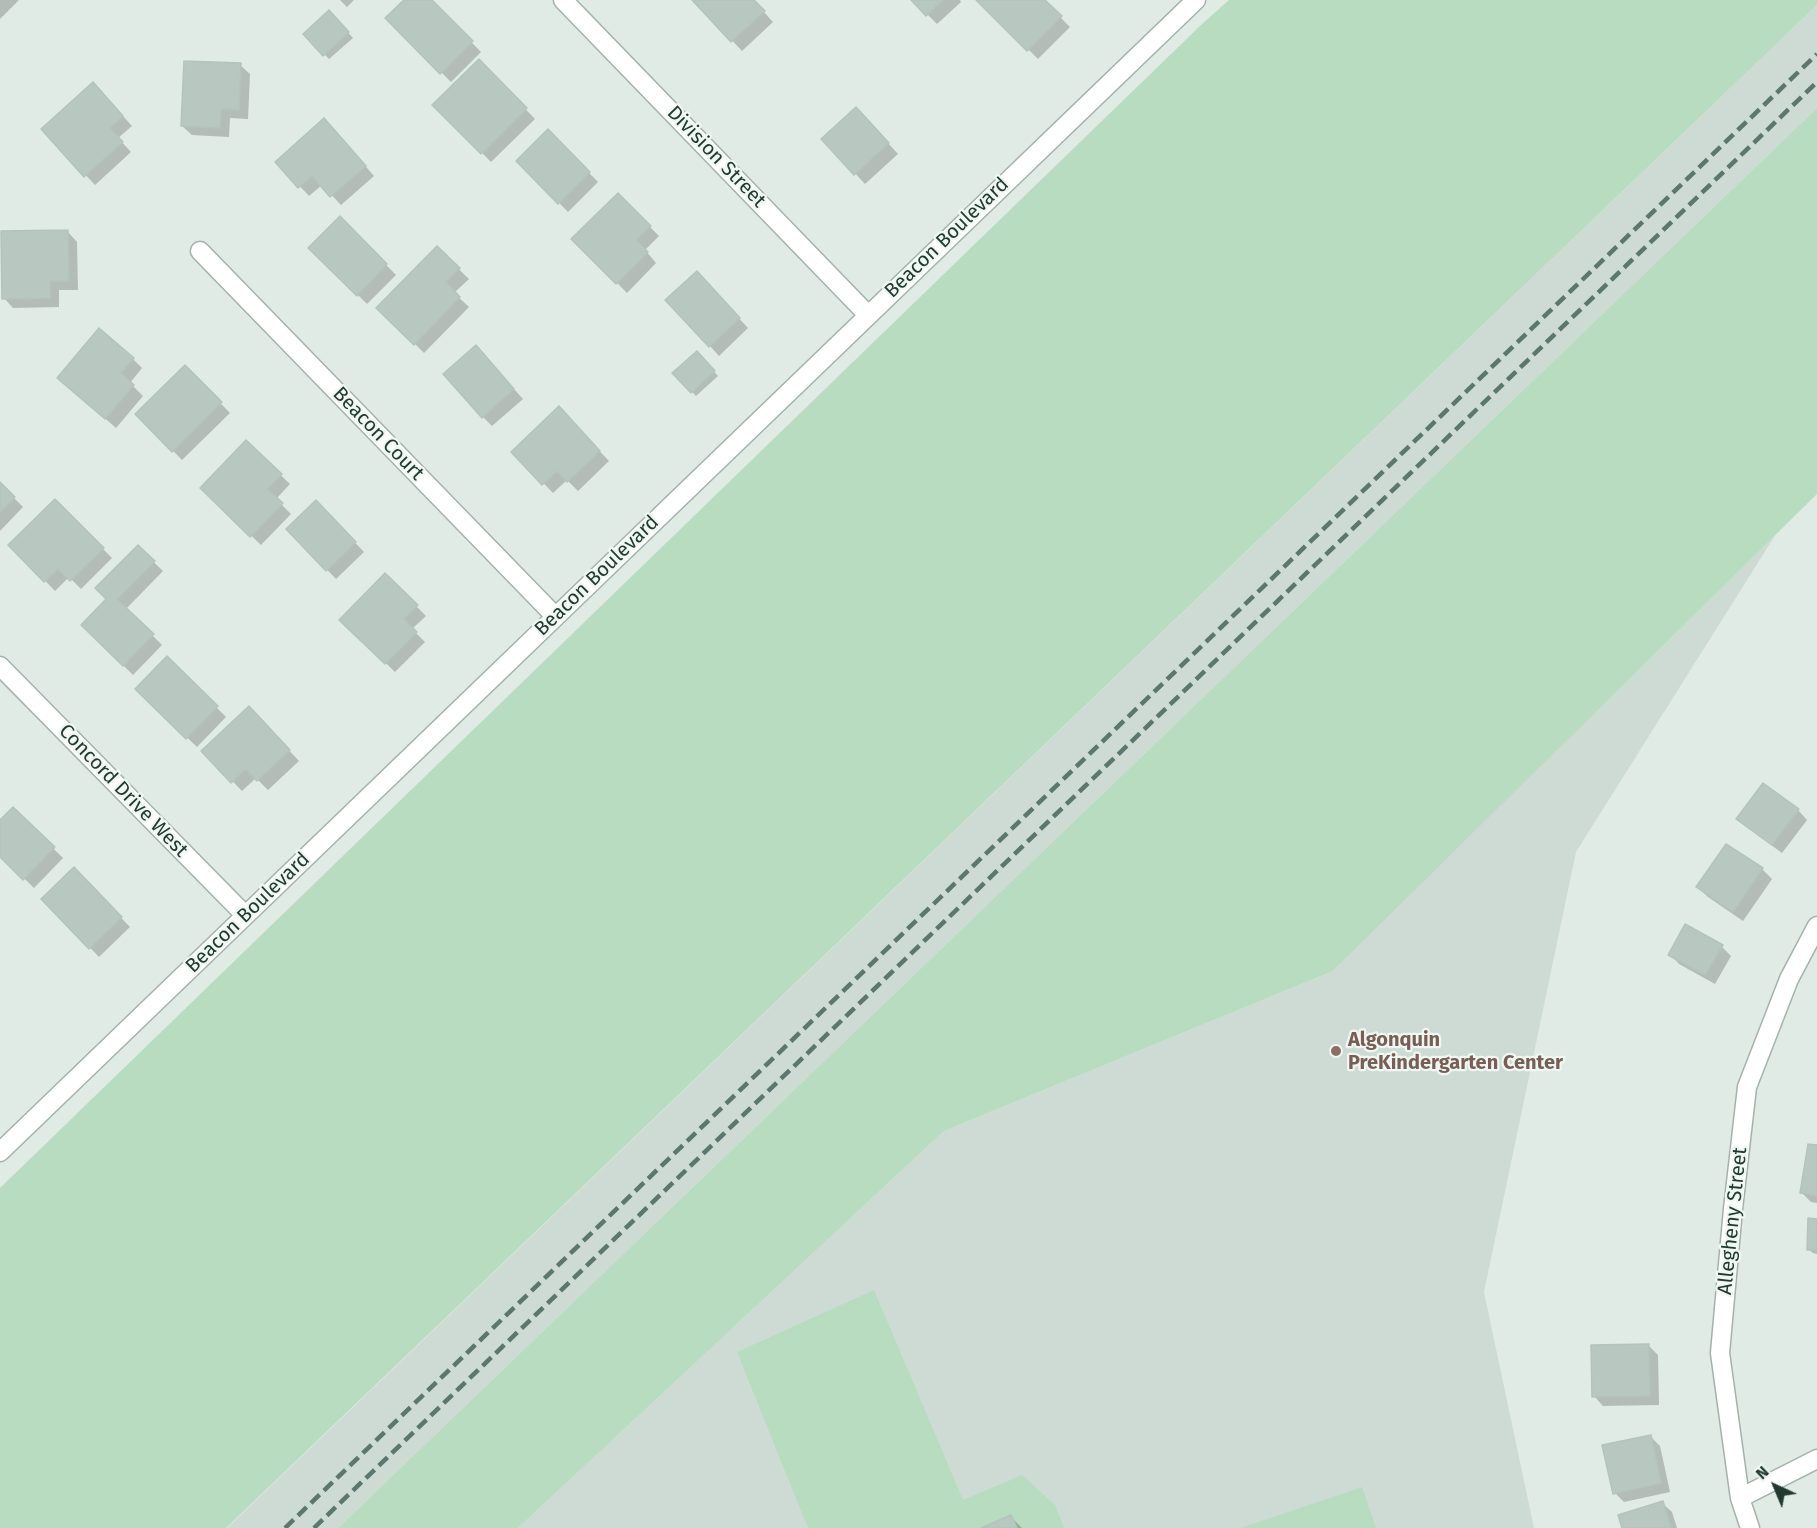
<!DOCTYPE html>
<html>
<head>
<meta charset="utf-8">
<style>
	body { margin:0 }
	#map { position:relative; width:1817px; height:1528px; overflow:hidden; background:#e0ebe5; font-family:"Fira Sans",sans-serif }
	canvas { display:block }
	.north { position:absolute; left:1745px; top:1456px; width:60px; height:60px; -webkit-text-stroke:4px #f0f7f3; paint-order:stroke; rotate:316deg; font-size:16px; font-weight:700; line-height:24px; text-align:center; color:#213b32 }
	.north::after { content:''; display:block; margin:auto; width:21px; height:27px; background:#213b32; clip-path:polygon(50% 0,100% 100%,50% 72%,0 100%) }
</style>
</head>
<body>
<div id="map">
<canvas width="1817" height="1528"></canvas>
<div class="north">N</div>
</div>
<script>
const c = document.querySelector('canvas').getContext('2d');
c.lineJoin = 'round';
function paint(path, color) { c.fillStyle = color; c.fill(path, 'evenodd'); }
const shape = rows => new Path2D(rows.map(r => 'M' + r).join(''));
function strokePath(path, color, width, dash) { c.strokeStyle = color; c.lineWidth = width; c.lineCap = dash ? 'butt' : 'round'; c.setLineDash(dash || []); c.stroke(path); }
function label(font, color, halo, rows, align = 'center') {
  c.font = font + ' "Fira Sans",sans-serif'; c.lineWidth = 4.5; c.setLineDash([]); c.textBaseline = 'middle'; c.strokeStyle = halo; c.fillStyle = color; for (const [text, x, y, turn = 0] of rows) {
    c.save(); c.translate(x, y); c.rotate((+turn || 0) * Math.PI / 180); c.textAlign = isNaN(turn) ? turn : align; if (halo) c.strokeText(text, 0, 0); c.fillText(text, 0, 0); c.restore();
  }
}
paint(shape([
	[1817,5,1817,108,338,1528,227,1528],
	[1776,534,1576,852,1484,1292,1534,1528,518,1528,944,1131,1333,971]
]), '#cedbd4');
paint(shape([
	[1229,0,1817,0,1817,5,226,1528,0,1528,0,1188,1202,24],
	[1817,108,1817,494,1333,971,944,1131,518,1528,338,1528],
	[874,1290,963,1500,1022,1475,1055,1505,1064,1528,1017,1528,1011,1515,981,1528,808,1528,737,1352],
	[1362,1487,1376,1528,1241,1528]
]), '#b8dcc0');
paint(shape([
	[0,0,19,0,0,19],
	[340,0,354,0,347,7],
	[406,0,430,0,481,52,451,82,387,18],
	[694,0,753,0,773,22,742,51],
	[913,0,960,0,961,2,937,24],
	[979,0,1043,0,1070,27,1038,59],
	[329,12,353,38,329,59,305,34],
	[479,61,535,119,491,162,435,105],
	[240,65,250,74,248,119,230,118,229,137,192,135,182,126],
	[103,94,132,126,118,138,131,152,95,185,43,129],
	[865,118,898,154,865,184,823,139],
	[333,129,374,176,341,205,322,185,309,196,277,162],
	[548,131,598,182,568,212,518,161],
	[618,195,659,236,645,250,656,263,627,293,574,239],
	[340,218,396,275,367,304,311,248],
	[68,232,77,242,78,290,59,290,59,307,13,308,4,298],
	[437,248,469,279,454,293,469,307,424,353,379,308],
	[706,283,748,328,719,356,710,346],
	[697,353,718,376,696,396,674,373],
	[485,357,523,399,492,426,483,417],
	[133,359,142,368,130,383,143,396,116,428,59,378],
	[185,367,230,413,182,460,137,414],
	[568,418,609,461,578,491,567,480,553,493,513,452],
	[246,442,290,484,276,499,291,514,261,545,202,488],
	[0,484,23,507,0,531],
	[55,501,112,558,81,589,69,577,55,591,11,545],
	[316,502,364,552,336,579,288,529],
	[138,547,163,571,126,609,162,645,133,675,83,625,108,599],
	[385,575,426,616,412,629,425,642,395,672,341,620],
	[167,658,226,717,197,747,137,689],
	[249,708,299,761,268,790,256,778,242,791,203,751],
	[13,809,63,858,34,888,0,855,0,822],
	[1798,810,1807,820,1782,853,1748,828,1738,818],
	[1727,846,1762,869,1772,879,1743,921,1708,897,1698,887],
	[74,869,130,927,99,957,43,899],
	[1722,947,1731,956,1715,984,1679,964,1670,954],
	[1817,1147,1817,1203,1811,1202,1802,1193],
	[1817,1220,1817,1254,1813,1253,1808,1249],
	[1648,1345,1658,1355,1659,1405,1603,1406,1594,1396],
	[1650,1436,1660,1446,1670,1492,1624,1502,1615,1493],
	[1662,1503,1672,1512,1677,1528,1624,1528],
	[1011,1517,1022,1528,985,1528]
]), '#0003');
const building = shape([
	[404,0,432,0,473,41,440,74,385,18,404,0],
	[692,0,754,0,765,11,731,42,692,0],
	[911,0,943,0,926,16,911,0],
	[976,0,1045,0,1062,16,1027,51,976,0],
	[329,10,349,32,323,56,303,34,329,10],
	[479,59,527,108,481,154,432,105,479,59],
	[184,61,241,63,239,110,221,109,220,128,181,126,184,61],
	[93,82,123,116,110,128,123,142,84,177,41,129,93,82],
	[856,107,889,143,854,175,821,139,856,107],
	[324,118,366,166,330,197,312,176,298,188,275,162,324,118],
	[548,129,590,172,558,204,516,161,548,129],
	[618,193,651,226,636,240,648,252,616,284,571,239,618,193],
	[340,216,387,264,357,296,308,248,340,216],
	[68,230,69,281,50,281,50,298,2,299,1,231,68,230],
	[437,246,460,268,446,282,460,297,414,345,376,308,437,246],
	[697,271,740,318,709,347,665,300,697,271],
	[99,328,134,358,121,373,134,385,105,419,57,378,99,328],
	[476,345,514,389,482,418,443,374,476,345],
	[697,351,715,371,691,393,672,373,697,351],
	[185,365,222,402,172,452,135,414,185,365],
	[559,406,600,451,567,482,557,471,542,485,511,452,559,406],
	[246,440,282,474,267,489,283,503,250,537,200,488,246,440],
	[0,482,15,497,0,512,0,482],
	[55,499,104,548,70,581,58,569,44,582,8,545,55,499],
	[316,500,356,542,326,571,286,529,316,500],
	[138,545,155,561,117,599,154,634,123,666,81,625,106,599,95,588,138,545],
	[385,573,418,605,404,619,417,632,385,664,339,620,385,573],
	[167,656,218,706,186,739,135,689,167,656],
	[249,706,290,750,257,781,246,769,231,783,201,751,249,706],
	[1763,783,1799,809,1772,845,1736,819,1763,783],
	[13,807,55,847,23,880,0,857,0,820,13,807],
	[1726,844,1763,868,1733,912,1696,887,1726,844],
	[74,867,122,917,89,949,41,899,74,867],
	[1685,924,1723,945,1705,975,1668,955,1685,924],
	[1808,1144,1817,1145,1817,1196,1800,1193,1808,1144],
	[1808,1218,1817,1219,1817,1250,1807,1250,1808,1218],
	[1649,1344,1650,1396,1592,1397,1591,1345,1649,1344],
	[1651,1435,1661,1483,1613,1494,1602,1445,1651,1435],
	[1663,1501,1671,1528,1622,1528,1618,1515,1663,1501],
	[1011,1515,1017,1528,981,1528,1011,1515]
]);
paint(building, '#b8c8c1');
strokePath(building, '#b2c4bc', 1.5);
const minor = shape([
	[563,0,868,315],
	[200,251,555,616],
	[0,666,245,915],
	[0,1152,1196,0],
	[1740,1498,1817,1459],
	[1750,1528,1740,1498,1720,1353,1733,1209,1747,1087,1789,979,1817,926]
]);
strokePath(minor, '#a3b3ac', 21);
strokePath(minor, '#fff', 18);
strokePath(shape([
	[285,1528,1817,54],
	[314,1528,1817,82]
]), '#5b776e', 4.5, [12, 6]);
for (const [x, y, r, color] of [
	[1336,1051,6,"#8d6e63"]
]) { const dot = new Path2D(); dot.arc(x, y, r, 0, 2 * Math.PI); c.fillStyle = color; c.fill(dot); strokePath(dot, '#f0f7f3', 2); }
label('20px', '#213b32', '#f0f7f3', [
	["Division Street",716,157,46],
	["Beacon Boulevard",947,238,-44],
	["Beacon Court",378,434,46],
	["Beacon Boulevard",597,576,-44],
	["Concord Drive West",123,791,46],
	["Beacon Boulevard",248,913,-44],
	["Allegheny Street",1733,1221,-84]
]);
label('bold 20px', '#785e54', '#f0f7f3', [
	["Algonquin",1348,1040],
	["PreKindergarten Center",1348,1063]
], 'left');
</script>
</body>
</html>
